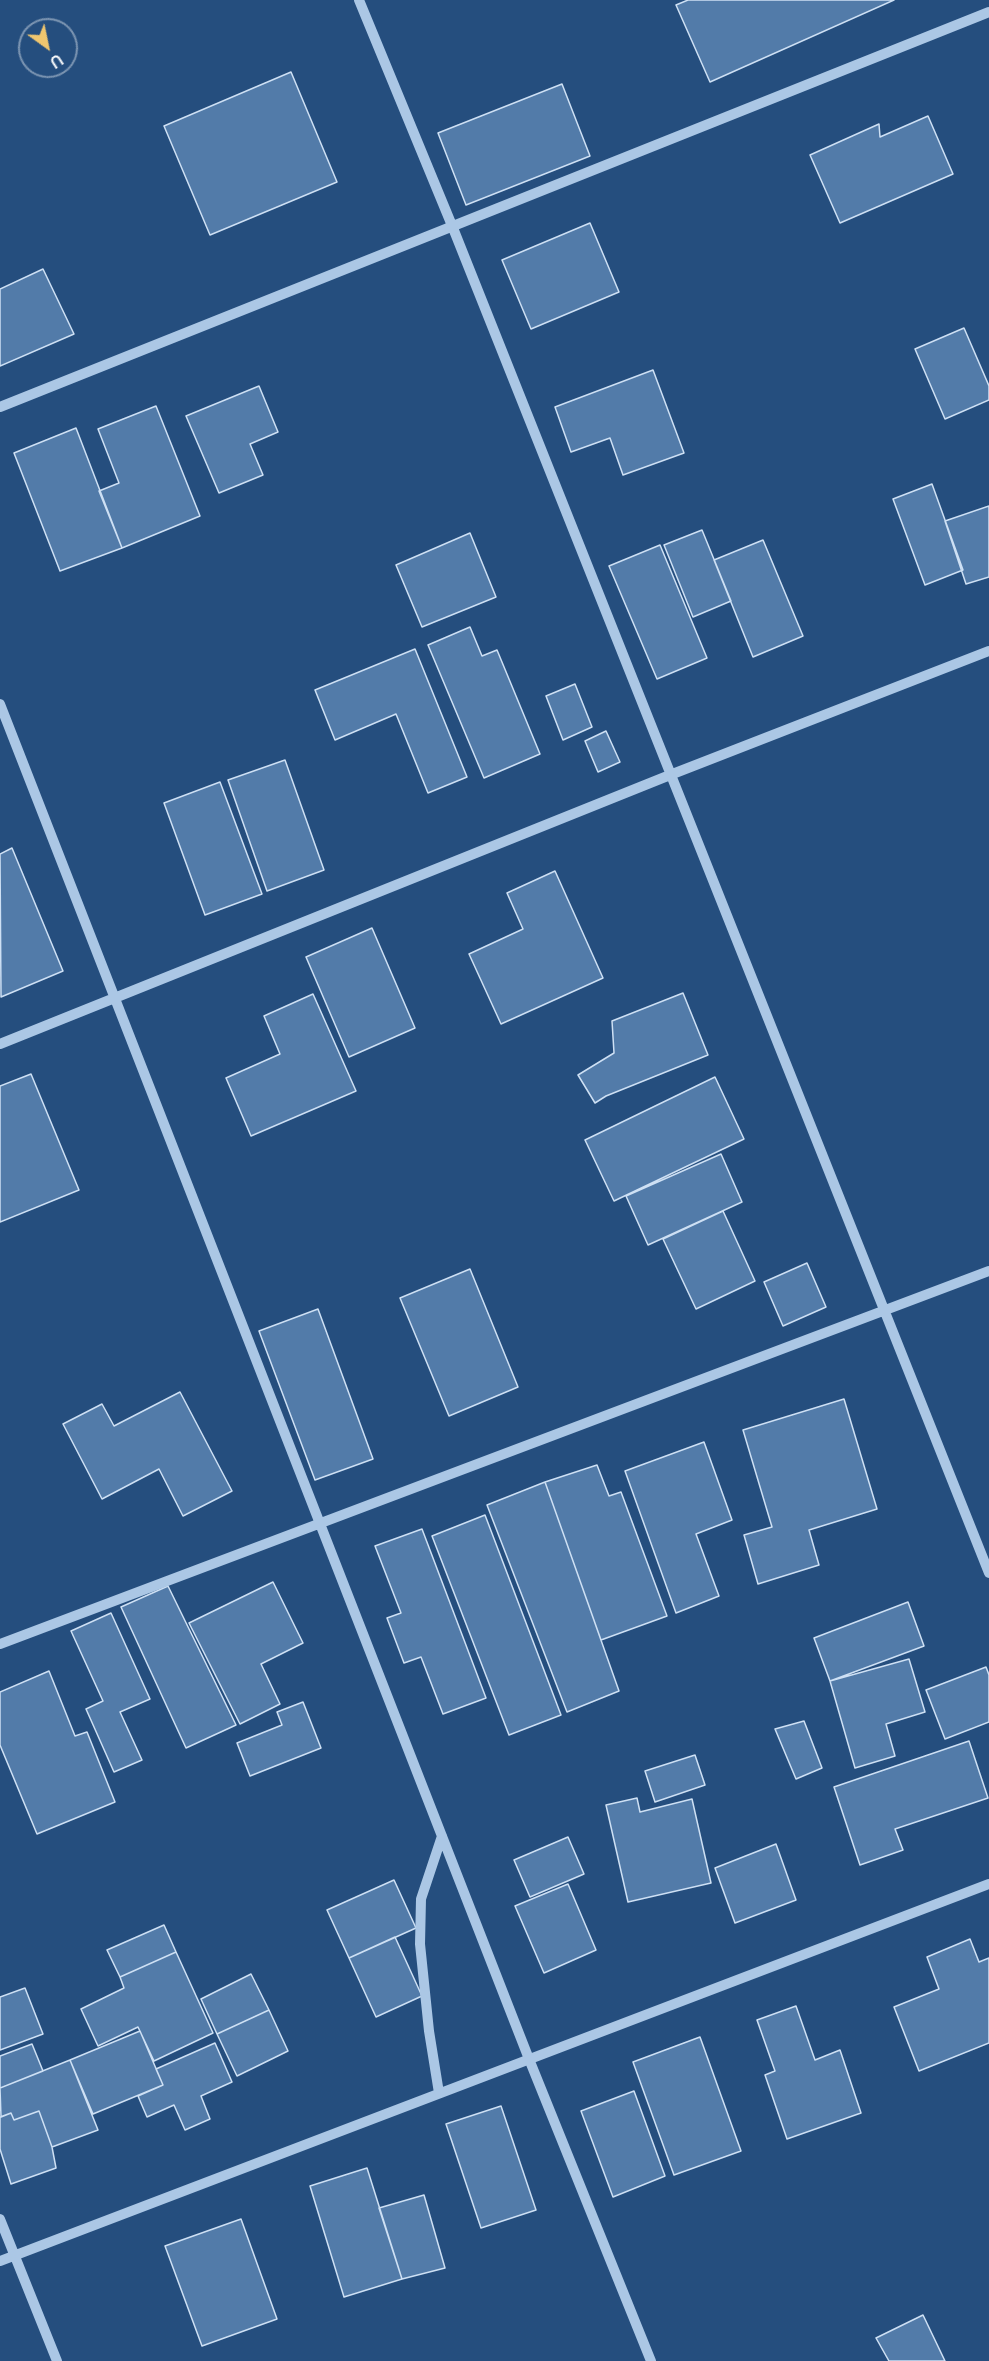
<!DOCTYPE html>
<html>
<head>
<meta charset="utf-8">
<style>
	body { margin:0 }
	#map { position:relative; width:989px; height:2361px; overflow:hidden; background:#254e7e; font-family:Manrope,sans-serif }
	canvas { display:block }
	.north { position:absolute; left:18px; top:18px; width:60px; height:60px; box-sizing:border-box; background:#254e7e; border:2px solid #7c95b2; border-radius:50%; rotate:147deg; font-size:16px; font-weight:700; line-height:24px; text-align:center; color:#fff }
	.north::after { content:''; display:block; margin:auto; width:21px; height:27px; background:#efc66f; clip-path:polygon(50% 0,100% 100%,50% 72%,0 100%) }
</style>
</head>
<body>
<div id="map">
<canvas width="989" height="2361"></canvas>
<div class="north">U</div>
</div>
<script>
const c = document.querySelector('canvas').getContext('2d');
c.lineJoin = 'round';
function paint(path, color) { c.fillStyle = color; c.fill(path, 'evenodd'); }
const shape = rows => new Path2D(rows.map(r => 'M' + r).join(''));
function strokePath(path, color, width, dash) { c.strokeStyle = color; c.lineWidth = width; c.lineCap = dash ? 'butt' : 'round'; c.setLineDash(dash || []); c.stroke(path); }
const building = shape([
	[688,0,894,0,710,82,676,5,688,0],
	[291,72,337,182,210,235,164,126,291,72],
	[562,84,590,156,466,205,438,133,562,84],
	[928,116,953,174,840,223,810,155,879,124,880,137,928,116],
	[590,223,619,292,531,329,502,260,590,223],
	[43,269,74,334,0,366,0,289,43,269],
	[964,328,989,386,989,400,945,419,915,349,964,328],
	[653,370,684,453,623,475,610,438,571,452,555,407,653,370],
	[259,386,278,432,250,444,263,475,219,493,186,416,259,386],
	[156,406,200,516,122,548,99,491,119,483,98,429,156,406],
	[76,428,122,548,60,571,14,453,76,428],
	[932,484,963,570,925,585,893,499,932,484],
	[989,506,989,577,966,584,945,521,989,506],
	[702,530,731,601,693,617,664,545,702,530],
	[470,533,496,597,422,627,396,565,470,533],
	[763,540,803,636,753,657,714,560,763,540],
	[660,545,707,658,657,679,609,566,660,545],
	[470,627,482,656,497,650,540,754,484,778,428,645,470,627],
	[415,649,467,777,428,793,396,714,335,740,315,690,415,649],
	[575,684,592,727,563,740,546,696,575,684],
	[606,731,620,762,598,772,585,741,606,731],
	[285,760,324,870,267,891,228,780,285,760],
	[220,782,262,894,205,915,164,803,220,782],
	[12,848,63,971,1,997,0,854,12,848],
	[555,871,603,978,501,1024,469,954,523,929,507,893,555,871],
	[372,928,415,1028,349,1057,306,957,372,928],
	[683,993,708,1055,606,1096,595,1103,578,1075,614,1053,612,1021,683,993],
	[313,994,356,1091,251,1136,226,1078,280,1054,264,1016,313,994],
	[31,1074,79,1190,0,1222,0,1086,31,1074],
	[715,1077,744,1139,614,1201,585,1140,715,1077],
	[721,1154,742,1202,648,1245,626,1196,721,1154],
	[723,1211,755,1281,696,1309,663,1239,723,1211],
	[807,1263,826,1307,783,1326,764,1282,807,1263],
	[470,1269,518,1387,449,1416,400,1298,470,1269],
	[318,1309,373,1459,315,1480,259,1331,318,1309],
	[180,1392,232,1491,183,1516,159,1469,102,1499,63,1424,102,1404,114,1426,180,1392],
	[844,1399,877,1509,809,1530,819,1565,758,1584,744,1535,772,1527,743,1430,844,1399],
	[704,1442,732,1520,696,1534,719,1596,676,1613,625,1471,704,1442],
	[597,1465,609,1496,621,1492,667,1616,601,1640,545,1482,597,1465],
	[545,1482,619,1691,567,1712,487,1505,545,1482],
	[485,1515,561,1715,509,1735,432,1536,485,1515],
	[422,1529,486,1698,443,1714,421,1657,404,1663,387,1618,401,1613,375,1546,422,1529],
	[273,1582,303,1643,261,1664,280,1704,240,1724,189,1623,273,1582],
	[168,1586,236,1725,186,1748,121,1607,168,1586],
	[908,1602,924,1646,830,1681,814,1638,908,1602],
	[111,1613,150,1699,120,1712,142,1760,114,1772,86,1709,103,1701,71,1631,111,1613],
	[909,1659,925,1712,886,1724,895,1756,855,1768,830,1681,909,1659],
	[986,1667,989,1675,989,1722,945,1739,926,1690,986,1667],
	[49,1671,75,1736,87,1732,115,1802,37,1834,0,1745,0,1692,49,1671],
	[303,1702,321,1748,250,1776,237,1743,282,1725,277,1712,303,1702],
	[804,1721,822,1768,796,1779,775,1729,804,1721],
	[969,1741,988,1798,895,1829,903,1850,860,1865,834,1787,969,1741],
	[695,1755,705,1785,655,1802,645,1771,695,1755],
	[637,1798,640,1812,692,1799,711,1883,628,1902,606,1805,637,1798],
	[568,1837,584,1874,530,1897,514,1860,568,1837],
	[776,1844,796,1900,735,1923,715,1868,776,1844],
	[394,1880,416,1928,349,1958,327,1910,394,1880],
	[568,1884,596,1950,544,1973,515,1906,568,1884],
	[164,1925,176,1952,120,1977,107,1950,164,1925],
	[395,1937,422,1996,376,2017,349,1958,395,1937],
	[970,1939,979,1962,989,1958,989,2043,919,2071,894,2007,939,1989,927,1957,970,1939],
	[176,1952,213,2033,154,2061,138,2027,98,2046,81,2009,124,1988,120,1977,176,1952],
	[251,1974,269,2010,217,2034,201,1999,251,1974],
	[25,1988,43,2034,0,2050,0,1997,25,1988],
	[796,2006,815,2060,840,2050,861,2113,787,2139,765,2075,775,2071,757,2020,796,2006],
	[269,2010,288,2051,237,2076,217,2034,269,2010],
	[140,2031,163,2085,93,2114,70,2060,140,2031],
	[700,2037,741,2151,674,2175,633,2062,700,2037],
	[215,2043,232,2082,201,2096,210,2119,185,2130,174,2105,147,2117,138,2096,163,2085,156,2069,215,2043],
	[32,2044,43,2071,0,2088,0,2056,32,2044],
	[70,2060,98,2130,52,2147,39,2111,14,2120,11,2113,1,2117,0,2088,70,2060],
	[634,2091,665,2176,613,2197,581,2111,634,2091],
	[501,2106,536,2210,481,2228,446,2124,501,2106],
	[39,2111,52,2147,56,2168,11,2184,0,2149,0,2117,11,2113,14,2120,39,2111],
	[367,2168,402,2279,344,2297,310,2186,367,2168],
	[424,2195,445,2268,402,2279,379,2208,424,2195],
	[241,2219,277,2319,202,2346,165,2246,241,2219],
	[923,2315,945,2361,889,2361,876,2338,923,2315]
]);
paint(building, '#527ba9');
strokePath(building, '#cee0f4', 1.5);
strokePath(shape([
	[359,0,453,228,989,1573],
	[0,407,989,12],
	[0,704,529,2059,651,2361],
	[0,1044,670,775,989,651],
	[0,1644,989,1271],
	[439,2093,429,2031,420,1944,421,1899,442,1836],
	[0,2219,57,2361],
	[0,2261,989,1884]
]), '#abc7e5', 10);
</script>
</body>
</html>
